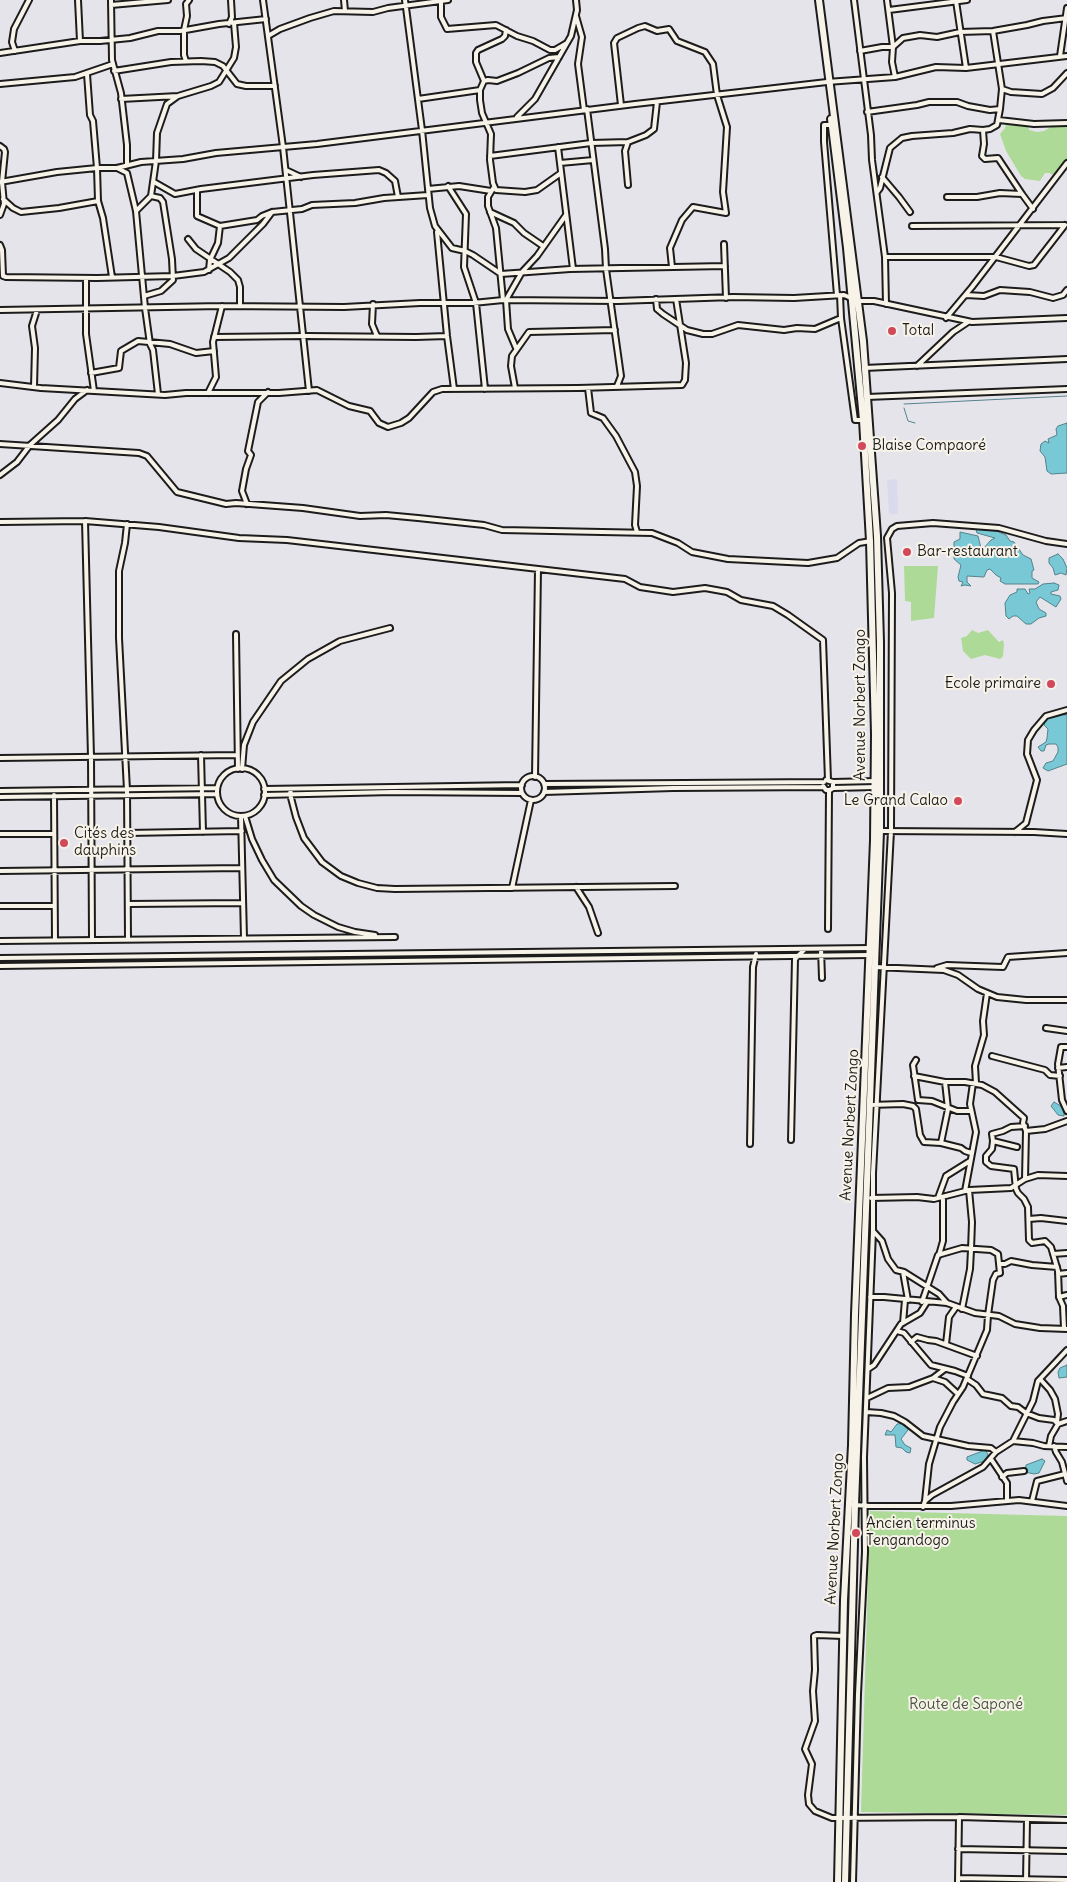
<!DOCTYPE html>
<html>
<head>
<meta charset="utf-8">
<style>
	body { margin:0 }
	canvas { display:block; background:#e6e4eb }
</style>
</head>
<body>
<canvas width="1067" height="1882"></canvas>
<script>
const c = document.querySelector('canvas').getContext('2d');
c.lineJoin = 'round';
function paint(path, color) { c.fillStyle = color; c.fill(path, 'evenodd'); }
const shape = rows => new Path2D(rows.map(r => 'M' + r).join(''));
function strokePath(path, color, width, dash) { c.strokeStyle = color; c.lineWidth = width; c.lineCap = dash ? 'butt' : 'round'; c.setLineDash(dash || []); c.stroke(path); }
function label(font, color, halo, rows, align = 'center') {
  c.font = font + ' Delius,sans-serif'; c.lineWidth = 4; c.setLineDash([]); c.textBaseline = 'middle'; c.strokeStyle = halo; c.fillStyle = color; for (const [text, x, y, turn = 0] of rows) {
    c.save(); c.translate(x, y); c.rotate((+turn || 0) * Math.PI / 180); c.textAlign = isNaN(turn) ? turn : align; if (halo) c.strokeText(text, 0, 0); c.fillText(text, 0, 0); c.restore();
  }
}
paint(shape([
	[897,479,898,514,889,514,887,480]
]), '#dadaed');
paint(shape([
	[1007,121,1028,125,1029,130,1037,132,1044,131,1056,124,1067,124,1067,160,1063,166,1062,176,1057,177,1049,173,1045,173,1040,181,1025,179,1021,176,1006,151,1000,134,1005,128],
	[904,566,938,566,934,618,911,621,911,602,905,601],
	[972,630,978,633,988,630,999,642,1003,640,1004,644,1003,656,1000,659,985,655,971,659,963,651,961,638,967,636],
	[870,1511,1067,1516,1067,1815,861,1812]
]), '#aeda98');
const water = shape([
	[1067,423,1067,473,1051,474,1047,471,1045,457,1040,451,1041,444,1045,441,1049,443,1048,439,1057,435,1056,429,1058,426,1067,423],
	[976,529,996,531,1006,535,1010,541,1014,542,1023,555,1031,559,1034,570,1032,571,1032,578,1039,582,1038,584,1005,584,1000,581,1001,578,996,575,990,569,987,570,984,577,967,576,967,582,971,586,965,585,961,586,963,582,959,581,958,577,961,565,954,559,954,542,960,539,960,532,978,536,981,548,983,549,991,540,995,538,977,533,976,529],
	[1058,554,1063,559,1067,568,1066,575,1061,573,1055,575,1053,568,1049,563,1049,558,1058,554],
	[1054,583,1059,585,1058,590,1051,592,1051,594,1060,596,1061,599,1056,607,1040,597,1036,602,1039,609,1046,613,1046,616,1039,618,1031,624,1026,624,1017,616,1013,616,1009,619,1006,616,1005,603,1010,595,1017,592,1017,589,1025,589,1028,594,1030,593,1029,589,1035,589,1043,584,1054,583],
	[1059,714,1067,715,1067,764,1048,771,1043,768,1046,763,1053,761,1058,752,1058,747,1056,744,1049,744,1046,745,1044,751,1041,751,1038,747,1046,742,1047,738,1048,729,1044,725,1045,722,1052,715,1059,714],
	[1054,1102,1064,1108,1064,1116,1058,1115,1051,1106,1054,1102],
	[1067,1365,1067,1377,1059,1378,1058,1372,1060,1368,1067,1365],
	[906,1423,909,1426,908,1430,901,1439,905,1445,911,1448,910,1453,906,1452,902,1448,896,1447,895,1435,885,1435,887,1430,891,1432,897,1424,906,1423],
	[985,1450,988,1454,985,1461,975,1464,967,1460,967,1457,985,1450],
	[1042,1459,1045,1461,1039,1473,1034,1474,1025,1472,1026,1465,1042,1459]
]);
paint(water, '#79c8d6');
strokePath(water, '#54838c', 1);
strokePath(shape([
	[904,404,1067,396],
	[904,408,908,421,915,423]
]), '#54838c', 1);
const minor = shape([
	[78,0,80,41],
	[111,0,112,60,121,93,127,145,127,165],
	[263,0,283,147,309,391],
	[344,0,345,11],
	[405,0,422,130,430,208,435,226,452,248,465,251,473,255,501,274,570,269,725,266],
	[854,0,871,135,872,160,885,257,886,304],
	[887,0,893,47,892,62,895,77],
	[441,1,441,17,447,29,496,25,517,36,533,41,550,50,555,50,567,43],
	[956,1,966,68],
	[111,5,168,0],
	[889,10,967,0],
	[576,16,582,37,578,64,584,110],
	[229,24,232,17,231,0],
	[993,31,1002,89,1000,109,997,125,990,129,983,130,984,144,982,156,985,159,998,158,1022,194],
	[268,36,280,29,310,18,334,11,373,12,388,8,448,0],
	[15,51,12,42,14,29,29,0],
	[860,51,882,47,893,47,903,38,920,35,937,37,960,32,993,31,1027,25,1043,21,1067,18],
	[0,53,80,41,100,41,130,38,158,31,180,31,219,24,266,19],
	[1060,56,1067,8],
	[559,57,549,58,518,73,497,81,488,80,484,81,480,90,480,100,482,113,491,134,490,160,493,183,496,190,525,192,537,190,561,173],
	[186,61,184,55,184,30,187,16,186,4,189,0],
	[114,71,171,62,201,61,215,62,223,66,237,84,246,86,275,86],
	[87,74,90,115,93,121,97,168,98,201,103,218,112,277],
	[484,81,476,62,476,53,478,50,502,39,505,36,506,30],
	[0,84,75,77,113,64],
	[1002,89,1011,92,1042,94,1053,88,1067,73],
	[121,99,178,96],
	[418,99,480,90],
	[621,105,614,43,617,38,638,28,645,26,657,31,669,29,677,41,705,52,713,64,717,95,727,127,723,192,726,213,693,207,682,220,670,248,672,267],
	[587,109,605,249,606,269,621,376,617,386],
	[867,112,917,105,929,102,957,102,968,106,990,110,1000,109],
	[517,117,535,99,571,36,577,10,576,0],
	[999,120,1034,124,1067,123],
	[831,125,824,125,824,142,837,295],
	[628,142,625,151,628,185],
	[0,146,4,149,5,152,2,182,4,204,0,215],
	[558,147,573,269],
	[490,156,591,143,628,142,646,135,654,129,657,102],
	[560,163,593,160],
	[117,168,127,173,136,211,145,308,150,344,153,350,158,394],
	[286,170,301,177],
	[882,177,899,197,910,212],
	[0,182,57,172,97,168,117,168,141,162,183,159,216,153,317,144,635,104,827,82,895,77,936,67,966,68,1067,56],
	[154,182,175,194,201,189,313,175,379,170,386,173,395,181,398,197],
	[448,186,466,214,464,267,476,303,485,389],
	[494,187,488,197,488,206,496,228,503,300],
	[428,189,459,186,491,191],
	[197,190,197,216,220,226],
	[877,192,880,188,890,148,902,138,912,136,953,133,970,129,983,130],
	[947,197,977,197,1000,193,1022,194,1033,209],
	[3,199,13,208,21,212,59,208,98,201],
	[136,211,151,196,156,161,157,133,167,104,178,96,211,86,219,82,234,58,236,47,234,23],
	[490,212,514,223,524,233,543,246],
	[912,226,1065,225],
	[437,232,447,336,454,389],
	[188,239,196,249,230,272,238,280,240,287,240,306],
	[724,244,726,298],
	[0,245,2,250,3,276,6,277,97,278,173,276,204,272,229,258,263,224,272,212],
	[885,257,996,257,1029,266,1034,265,1065,225],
	[209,270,210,260,218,243,220,226,257,220,262,216,272,212,302,209,312,205,355,203,384,198,428,195],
	[86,278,86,334,94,391],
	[840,295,841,318,855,420,863,420],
	[966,295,984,296,1000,290,1030,292,1053,298,1063,295,1067,290],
	[144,296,161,291,173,280,172,259,163,202,160,198,151,196],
	[656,299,657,309,663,314,687,330,703,334,712,334,738,325,784,330,797,328,815,329,841,318],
	[857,301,874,301,972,322,1067,318],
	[373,304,372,324,377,336],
	[0,310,222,306,344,307,420,303,473,303,503,300,618,301,733,297,794,298,844,295,851,298],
	[946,318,972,287,1067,163],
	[214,337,307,336,416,337,447,336],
	[516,348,508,329,506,300,522,272,537,256,566,215],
	[917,366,953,332,968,322],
	[864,368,1067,359],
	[91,373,119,368,121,351,138,341,170,344,196,353,214,351],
	[0,383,41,388,165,395,186,393,279,393,317,390,349,406,370,411,379,423,388,427,401,423,409,418,433,392,442,389,578,388,682,385,685,380,686,363,676,299],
	[34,387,35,348,32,326,37,310],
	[515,388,511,366,512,356,529,332,615,330],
	[588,388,591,413,603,418,616,436,635,472,637,486,635,525,637,532],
	[208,393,216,377,213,342,222,306],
	[867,397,1067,389],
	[0,444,139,453,147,456,177,492,226,504,236,503,303,508,360,516,386,515,418,518,484,525,502,530,652,533,678,543,692,552,728,559,808,563,837,558,859,543,871,541],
	[0,475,17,462,30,445,58,420,75,399,87,390],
	[247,504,242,491,246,469,251,455,248,451,258,402,268,392],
	[85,521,91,757,92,940],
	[0,522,85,521,159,527,239,538,287,540,625,579,640,587,673,592,705,588,727,592,741,600,773,606,788,615,823,640,828,780],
	[127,524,125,543,119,571,119,638,127,790,128,939],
	[236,634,238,769],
	[201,755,203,832],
	[0,758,237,755],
	'217 792a24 24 0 1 1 48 0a24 24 0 1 1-48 0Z',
	[242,769,244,745,253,722,281,681,308,659,340,641,390,628],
	'521 788a12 12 0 1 1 24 0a12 12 0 1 1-24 0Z',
	[535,777,538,569],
	[826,780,833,782,876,781],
	[544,784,824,782],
	[823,786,826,790,830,790,833,788,833,782],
	[833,788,876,787],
	[264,789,522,785],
	[291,789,290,794,296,817,304,838,322,862,341,876,358,883,377,888,395,889,675,886],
	[0,791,217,788],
	[544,792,673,788,823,787],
	[54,795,55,940],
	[264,795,393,792,522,793],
	[0,797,217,794],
	[241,816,244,938],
	[245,816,252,839,262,860,274,880,301,906,314,915,338,927,355,932,375,935],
	[880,831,1034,832,1067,834],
	[1015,832,1026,823,1037,780,1027,754,1028,740,1034,730,1046,716,1067,710],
	[127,833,242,831],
	[0,834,54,834],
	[0,871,242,868],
	[576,887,589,907,598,933],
	[512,888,531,800],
	[128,904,243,903],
	[0,906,54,906],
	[828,929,829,791],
	[0,941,395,937],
	[821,949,822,978],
	[0,958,870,948],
	[0,966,870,955],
	[874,967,944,970,958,975,978,989,997,997,1026,1000,1067,1000],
	[937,968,947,965,1003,967,1008,957,1067,953],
	[1046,1028,1067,1031],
	[1067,1047,1061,1047,1058,1064,1062,1100,1067,1111],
	[992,1056,1045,1070,1050,1075,1060,1076],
	[916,1060,913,1065,918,1100,932,1101,957,1111,971,1111],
	[1058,1068,1067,1067],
	[914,1076,945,1082,965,1082,982,1085,995,1092,1024,1118,1023,1123,1026,1131,1025,1179],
	[945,1082,948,1109,941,1143,961,1148,965,1151,971,1153],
	[976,1083,975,1066,984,1035,983,1021,987,993],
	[870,1105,903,1104,913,1106,916,1109,920,1135,924,1142,941,1143],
	[1026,1131,1045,1129,1067,1121],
	[791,1140,795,959,805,949],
	[993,1141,992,1149,986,1156,986,1162,991,1166,1014,1169,1016,1189,1018,1193,1024,1199,1028,1207,1029,1240,1032,1243,1045,1241,1051,1247,1058,1271,1059,1297,1067,1295],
	[750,1144,753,967,756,954],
	[1017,1147,993,1141,992,1134,1003,1131,1011,1127,1025,1126],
	[965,1191,976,1132,970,1104,973,1083],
	[871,1198,917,1197,934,1199,969,1190,1011,1188,1025,1179,1038,1175,1067,1176],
	[938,1198,946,1176,970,1161],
	[1029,1219,1041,1218,1067,1221],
	[873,1231,882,1241,888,1259,896,1270,904,1272,939,1294,947,1303],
	[1053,1254,1067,1253],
	[939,1255,943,1241,943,1197],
	[999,1264,1005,1264,1011,1261,1032,1265,1057,1267],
	[903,1272,908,1300],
	[1058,1274,1067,1273],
	[870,1297,884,1297,947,1303,975,1313,999,1316,1015,1324,1040,1328,1067,1329],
	[1059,1297,1063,1306,1064,1328],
	[922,1302,938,1255,962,1248,991,1250,998,1254,1000,1273,996,1274,993,1280,988,1315,987,1330,963,1387,953,1402,940,1427,929,1464,925,1501],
	[962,1309,970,1269,971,1250,972,1222,969,1190],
	[903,1323,905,1300],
	[897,1331,904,1333,931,1365,955,1371,968,1376],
	[911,1342,917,1337,928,1340,936,1341,977,1356],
	[946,1344,949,1317,956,1307],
	[868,1369,874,1365,901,1324,920,1313,927,1302],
	[933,1378,945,1369],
	[967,1379,976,1385,983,1394,1002,1398,1011,1406,1018,1407,1026,1413,1039,1418,1054,1420,1058,1424],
	[1040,1379,1050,1390,1055,1399,1058,1414,1057,1422],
	[867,1398,888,1388,909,1387,933,1378,945,1382,958,1394],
	[866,1412,881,1413,894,1416,905,1422,923,1436,968,1446,991,1448,996,1452],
	[1013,1441,1033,1443,1044,1446,1067,1447],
	[1049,1446,1051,1436,1058,1424,1067,1421],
	[1054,1446,1056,1452,1062,1462,1067,1481],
	[991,1459,1007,1483,1007,1501],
	[1002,1477,1007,1473,1024,1471],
	[1032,1501,1037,1481,1065,1474],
	[853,1505,870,1506,951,1506,1019,1500,1067,1506],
	[923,1507,925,1501,932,1495,983,1467,996,1452,1013,1441,1033,1401,1038,1381,1067,1350],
	[843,1636,817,1635,814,1636,815,1670,813,1691,815,1721,805,1749,812,1764,808,1795,809,1804,815,1811,832,1818,959,1817,1067,1820],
	[958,1849,1067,1851],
	[958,1878,1067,1880],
	[853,1882,858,1694,865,1552,864,1457,873,1231,873,1173,891,831,892,593,887,538,892,529,897,526,933,523,999,528,1046,541,1067,544],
	[958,1882,959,1817],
	[1026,1882,1027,1819]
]);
const primary = shape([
	[819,0,863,341,877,536,880,642,880,831,855,1505,845,1882],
	[831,119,847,248,863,420,870,541,875,734,874,840,855,1314,852,1445,844,1600,838,1882]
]);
strokePath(minor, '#1c1c1c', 8);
strokePath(primary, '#1c1c1c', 10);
strokePath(minor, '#f7f3e8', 4);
strokePath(primary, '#f7f3e8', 6);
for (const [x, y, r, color] of [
	[892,331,5,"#d1495b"],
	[862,446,5,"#d1495b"],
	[907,552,5,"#d1495b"],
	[1051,684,5,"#d1495b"],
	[958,801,5,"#d1495b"],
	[64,843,5,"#d1495b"],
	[856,1533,5,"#d1495b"]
]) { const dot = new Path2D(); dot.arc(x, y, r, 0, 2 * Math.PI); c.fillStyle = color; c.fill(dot); strokePath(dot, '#f7f3e8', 2); }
label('15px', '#1c1c1c', '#f7f3e8', [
	["Total",902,331],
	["Blaise Compaoré",872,446],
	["Bar-restaurant",917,552],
	["Ecole primaire",1041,684,"right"],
	["Le Grand Calao",948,801,"right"],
	["Cités des",74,834],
	["dauphins",74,851],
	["Ancien terminus",866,1524],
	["Tengandogo",866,1541]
], 'left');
label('15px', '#1c1c1c', '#f7f3e8', [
	["Avenue Norbert Zongo",861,705,-90],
	["Avenue Norbert Zongo",850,1125,-87],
	["Avenue Norbert Zongo",835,1529,-87]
]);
label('15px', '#485541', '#f7f3e8', [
	["Route de Saponé",966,1705]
]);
</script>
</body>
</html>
